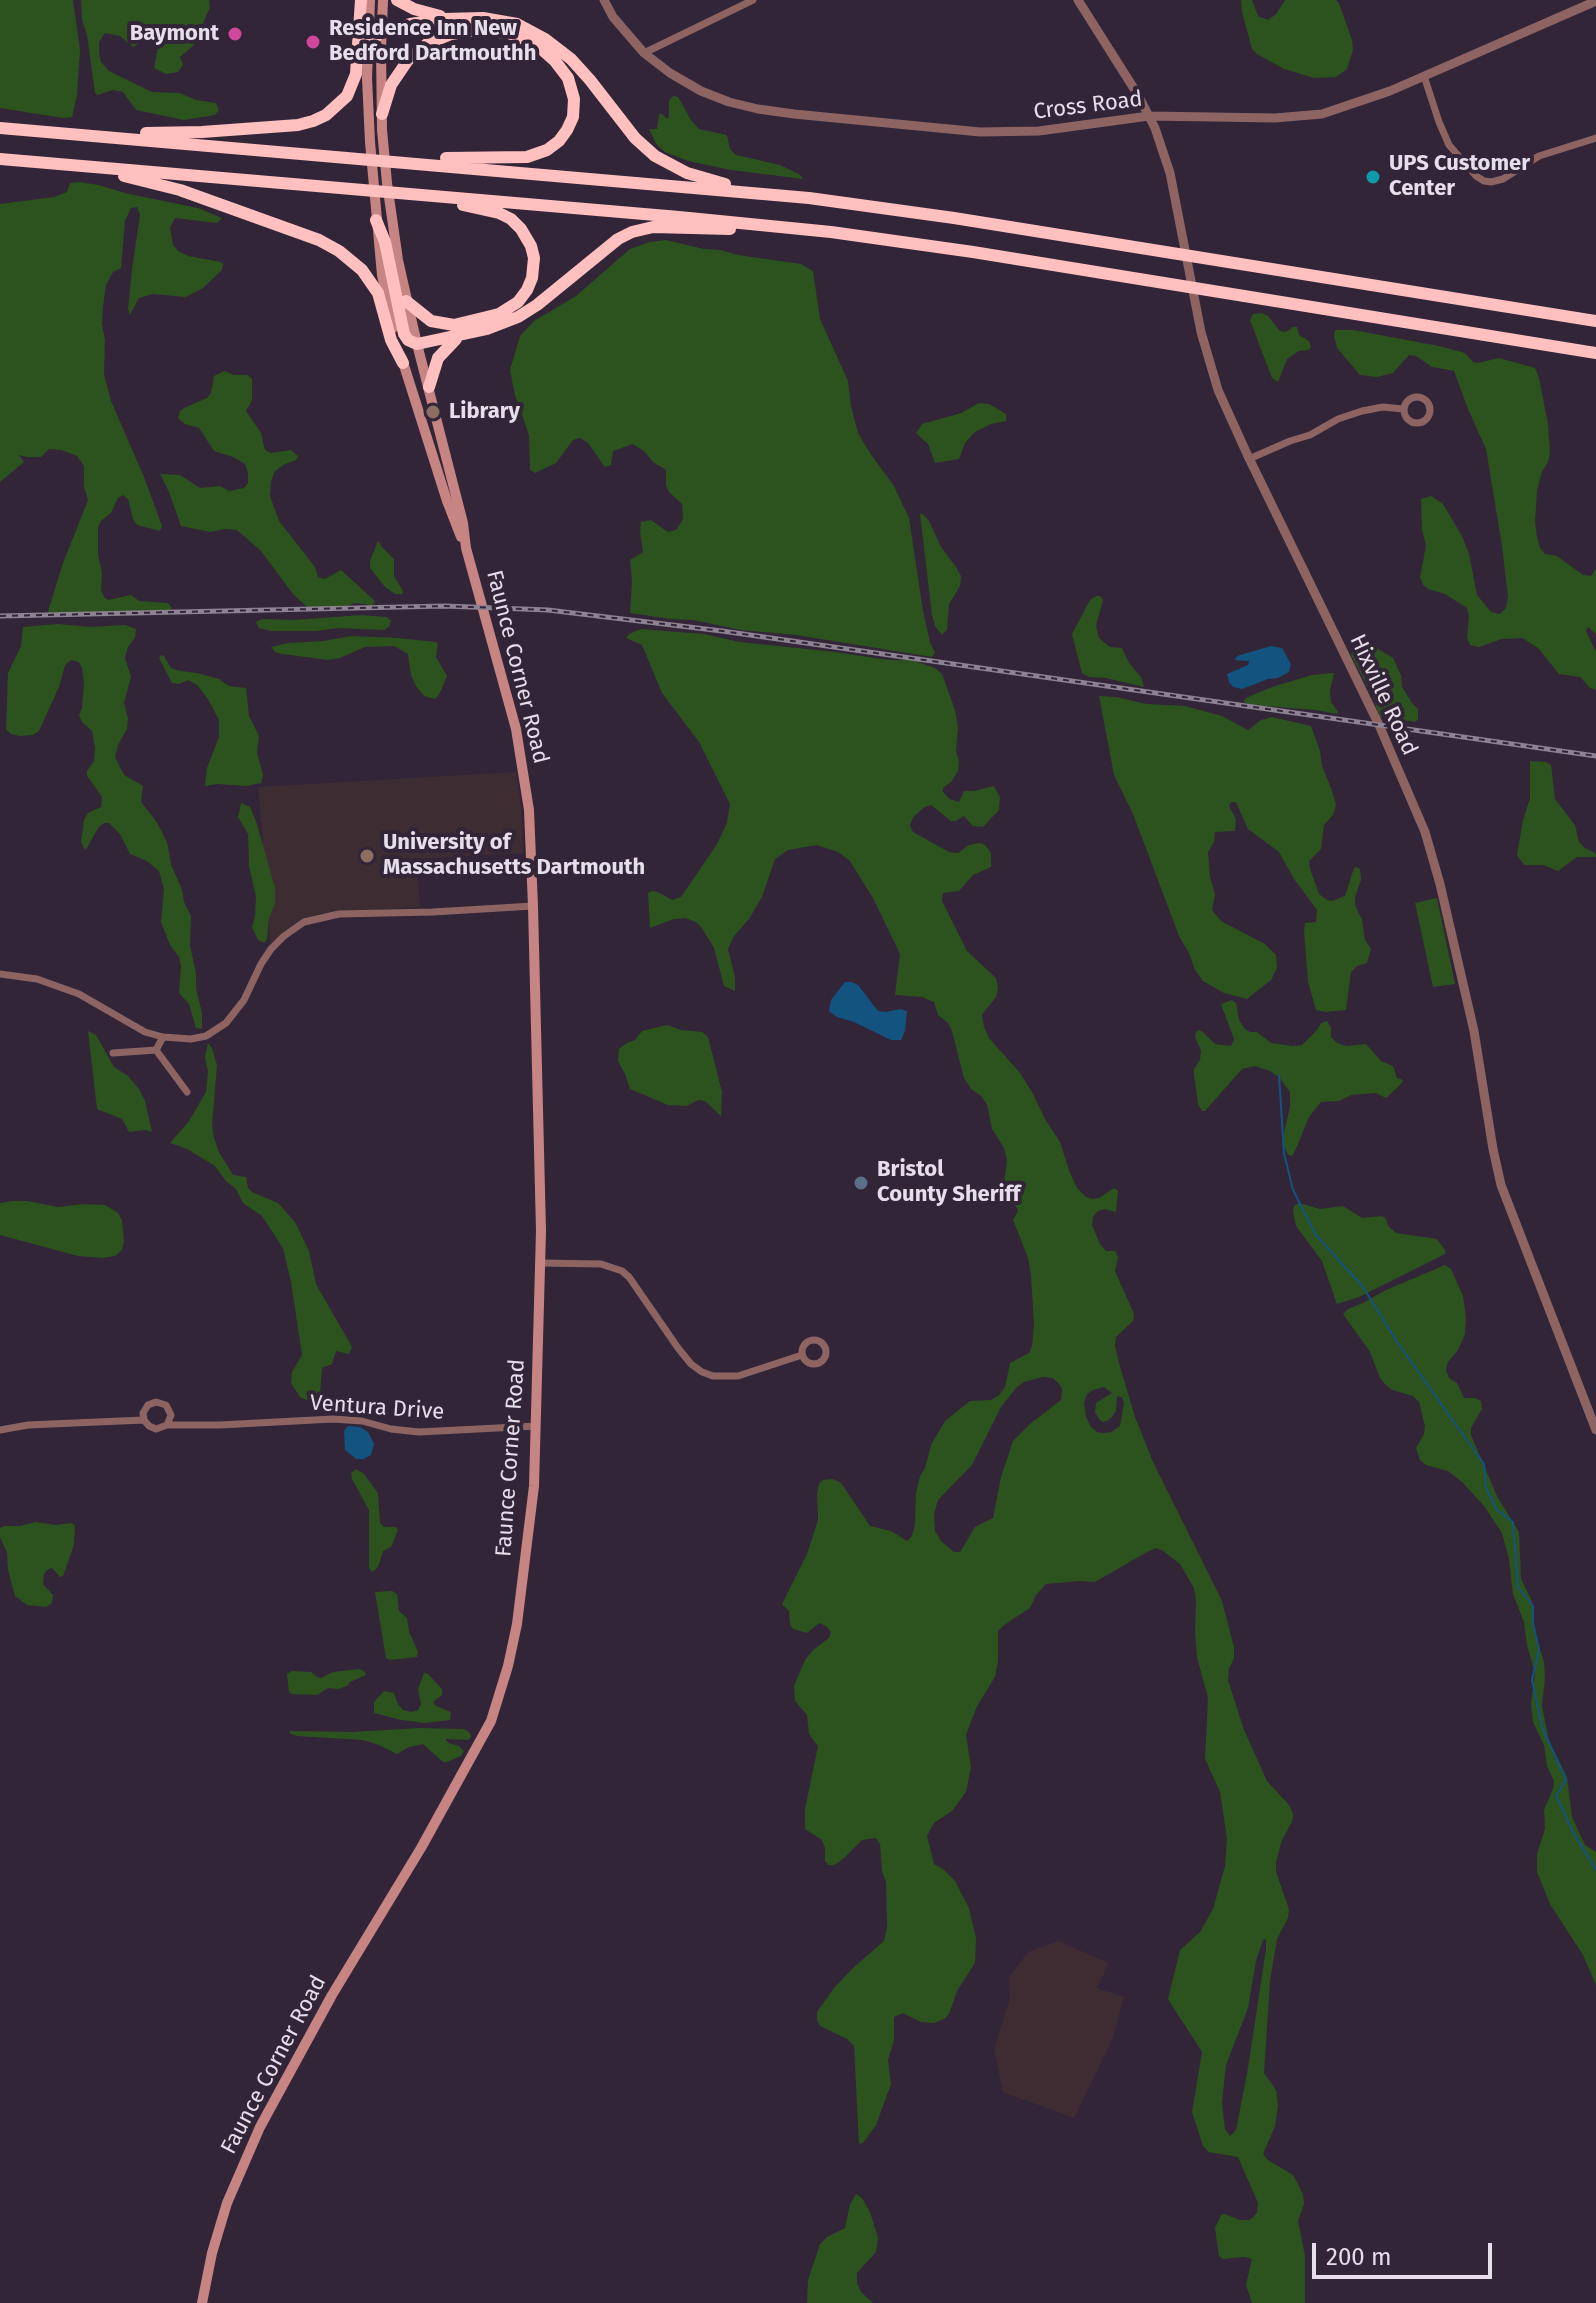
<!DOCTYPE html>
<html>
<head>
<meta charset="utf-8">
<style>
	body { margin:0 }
	#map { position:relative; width:1596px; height:2303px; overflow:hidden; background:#322537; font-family:"Fira Sans",sans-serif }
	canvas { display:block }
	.scale { position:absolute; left:1312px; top:2243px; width:180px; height:36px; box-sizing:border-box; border:4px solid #e6deea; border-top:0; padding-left:10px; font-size:24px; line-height:28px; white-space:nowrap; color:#e6deea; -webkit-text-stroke:6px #322537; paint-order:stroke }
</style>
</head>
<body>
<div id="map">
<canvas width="1596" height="2303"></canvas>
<div class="scale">200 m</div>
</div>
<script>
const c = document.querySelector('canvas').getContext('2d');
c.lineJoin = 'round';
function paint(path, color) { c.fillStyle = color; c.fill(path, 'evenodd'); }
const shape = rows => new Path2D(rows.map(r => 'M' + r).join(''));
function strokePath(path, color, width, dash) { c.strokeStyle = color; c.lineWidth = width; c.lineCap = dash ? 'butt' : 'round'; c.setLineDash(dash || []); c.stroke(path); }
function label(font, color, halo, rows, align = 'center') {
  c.font = font + ' "Fira Sans",sans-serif'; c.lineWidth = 8; c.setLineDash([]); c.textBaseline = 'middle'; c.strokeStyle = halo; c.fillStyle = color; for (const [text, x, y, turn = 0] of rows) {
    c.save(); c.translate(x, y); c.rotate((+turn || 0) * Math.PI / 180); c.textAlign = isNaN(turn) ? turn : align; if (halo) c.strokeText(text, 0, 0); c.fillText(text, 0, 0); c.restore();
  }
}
paint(shape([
	[1058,1941,1109,1963,1097,1988,1124,1997,1112,2040,1074,2118,1003,2092,994,2049,1010,1999,1009,1977,1028,1952]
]), '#3f2c32');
paint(shape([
	[516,772,521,805,523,853,417,859,420,907,318,914,300,921,284,931,271,944,258,787]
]), '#3e2c33');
paint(shape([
	[0,0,73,0,80,50,77,95,72,117,63,118,0,108],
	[81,0,209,0,210,7,194,45,180,57,183,65,178,72,166,74,154,68,158,47,150,37,133,47,120,36,105,33,99,42,99,53,101,62,109,71,152,92,180,93,196,100,216,103,219,110,215,115,184,120,136,110,123,92,112,90,98,95,95,93,87,35,82,20],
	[1241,0,1252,0,1258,16,1268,20,1276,14,1285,0,1336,0,1339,3,1352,40,1353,50,1347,69,1336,77,1314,78,1284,69,1257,54,1252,49,1242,12],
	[673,96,678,97,691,120,699,129,727,135,730,149,736,155,780,165,799,174,803,179,731,170,688,161,665,152,656,144,649,129,657,129,659,114,662,114,666,118,669,118,669,101],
	[80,182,98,185,129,194,198,208,222,218,217,223,175,218,170,228,173,245,178,251,188,256,221,262,223,264,222,270,203,288,186,297,153,294,139,298,130,315,128,309,132,269,140,215,137,207,131,208,125,221,121,268,113,272,106,285,103,306,102,324,105,340,104,374,111,401,144,477,162,526,160,531,137,525,133,519,128,499,123,495,118,498,111,513,101,521,98,527,98,555,102,573,101,590,104,597,108,600,131,595,139,601,168,603,172,608,169,611,146,610,115,614,91,613,55,617,52,615,48,613,49,608,63,563,88,500,84,487,84,466,77,456,61,450,49,449,41,457,27,457,19,455,24,462,0,482,0,204,54,197,67,192,70,183],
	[666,240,704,249,720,250,738,255,801,264,813,271,820,319,848,381,851,406,858,433,870,453,894,486,909,518,923,611,930,642,935,653,932,657,796,635,741,630,693,620,670,619,630,613,632,581,630,560,643,552,640,532,641,522,651,520,668,532,676,530,683,519,682,504,669,492,666,485,666,470,653,462,645,452,633,444,613,451,611,465,605,467,588,443,580,438,573,440,556,463,535,473,530,470,529,435,515,395,510,370,520,336,534,321,576,296,630,249,650,242],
	[1261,313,1268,316,1280,331,1286,332,1293,327,1297,327,1299,335,1309,341,1311,347,1309,350,1299,351,1287,359,1278,382,1272,378,1250,320,1253,314],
	[1335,330,1353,330,1439,346,1465,353,1473,362,1478,363,1499,358,1535,368,1539,378,1548,424,1550,453,1548,462,1542,472,1537,491,1535,523,1537,537,1540,548,1545,554,1557,556,1583,575,1591,576,1596,569,1596,634,1588,627,1586,631,1596,652,1596,690,1590,688,1580,677,1559,674,1538,648,1522,638,1502,639,1479,647,1470,645,1467,638,1469,616,1467,608,1445,594,1428,589,1423,585,1420,577,1426,546,1422,530,1421,499,1431,496,1443,504,1462,536,1469,554,1477,595,1491,612,1500,614,1506,608,1508,597,1502,546,1486,449,1468,409,1454,371,1432,367,1416,356,1409,355,1393,373,1377,377,1360,375,1337,348,1334,336],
	[224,371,234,375,248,375,252,379,252,400,246,411,261,433,265,450,271,453,291,450,298,456,296,460,285,464,275,471,271,481,270,496,279,521,315,567,318,577,325,579,341,570,374,600,375,603,372,605,356,603,334,610,307,607,293,594,261,551,237,530,225,529,210,532,181,526,169,492,160,474,180,475,200,488,220,486,229,491,244,488,248,483,248,473,245,464,233,457,214,451,199,428,185,424,178,418,180,411,184,408,207,398,211,393,214,376],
	[979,403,989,404,1006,414,1006,421,991,424,975,432,965,443,959,459,935,463,928,444,916,433,922,424,961,413],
	[920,514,923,514,929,521,941,547,956,567,961,576,960,586,949,604,947,630,942,635,935,626,932,615],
	[378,541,382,547,394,559,394,576,403,591,402,594,395,594,385,587,370,568,370,561],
	[1096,596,1100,596,1103,600,1096,626,1099,638,1110,647,1122,648,1129,663,1141,677,1144,687,1106,678,1089,677,1082,673,1072,634,1090,600],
	[361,615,387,617,391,621,389,627,384,630,339,628,316,631,271,631,259,628,256,622,262,619,294,620],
	[58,624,90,627,125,625,136,629,135,638,128,647,125,658,131,677,124,703,128,719,127,729,118,745,115,757,124,775,143,786,141,802,156,821,167,842,171,864,182,890,184,902,191,916,190,946,196,973,196,988,202,1013,202,1029,196,1028,189,1004,179,993,181,966,179,957,170,945,161,922,164,889,159,871,147,861,130,854,120,834,109,823,104,823,98,828,87,848,85,850,81,842,84,820,88,813,101,807,102,797,87,776,87,771,94,761,95,748,92,731,82,722,79,715,82,708,84,683,82,668,79,662,71,660,65,665,59,687,39,731,33,735,20,736,11,734,6,729,8,673,21,646,23,627],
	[641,629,704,634,740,642,835,652,888,660,912,660,935,668,942,674,955,710,958,728,956,751,959,762,958,771,952,781,943,788,943,792,950,799,959,802,964,791,974,791,994,786,1000,797,999,810,983,827,973,826,964,816,956,821,951,821,931,805,925,807,913,817,910,826,913,832,949,852,958,853,969,845,980,843,985,845,991,853,991,867,973,875,959,891,943,893,942,901,967,951,996,978,998,989,996,997,982,1015,984,1027,989,1038,1020,1073,1032,1092,1045,1119,1060,1142,1070,1173,1077,1188,1086,1197,1093,1199,1099,1198,1114,1188,1118,1191,1116,1212,1104,1209,1098,1211,1093,1217,1092,1225,1100,1244,1106,1251,1115,1251,1118,1257,1115,1271,1134,1314,1133,1321,1116,1337,1115,1346,1119,1363,1135,1417,1153,1462,1222,1601,1234,1647,1234,1658,1229,1669,1228,1680,1244,1730,1267,1781,1289,1805,1293,1814,1292,1822,1282,1840,1276,1863,1276,1872,1289,1909,1288,1918,1277,1939,1270,1981,1264,2073,1276,2090,1278,2106,1275,2126,1263,2154,1268,2160,1293,2175,1303,2194,1304,2204,1298,2221,1305,2256,1305,2303,1252,2303,1246,2285,1252,2259,1244,2257,1223,2259,1219,2256,1215,2228,1221,2215,1224,2214,1240,2220,1250,2220,1257,2213,1258,2203,1238,2157,1209,2152,1203,2146,1192,2112,1202,2052,1168,1999,1180,1950,1200,1932,1213,1909,1225,1866,1227,1839,1220,1792,1205,1759,1208,1698,1197,1657,1195,1632,1196,1601,1194,1588,1180,1564,1162,1550,1156,1548,1147,1552,1095,1582,1079,1581,1046,1584,1036,1595,1030,1608,1004,1625,998,1631,998,1661,995,1677,977,1706,966,1735,971,1767,966,1792,952,1811,934,1823,927,1836,934,1864,943,1869,955,1881,969,1908,976,1938,975,1963,957,1991,949,2014,944,2019,934,2023,921,2022,903,2013,894,2017,894,2040,888,2060,891,2084,876,2125,863,2143,859,2144,854,2046,847,2039,820,2026,817,2021,817,2012,834,1988,853,1968,884,1941,887,1927,886,1882,882,1871,880,1844,876,1838,862,1840,843,1859,834,1865,829,1865,825,1861,825,1848,822,1840,805,1829,805,1809,818,1746,809,1734,807,1715,795,1701,794,1686,805,1660,813,1650,829,1638,831,1632,826,1626,819,1623,807,1633,793,1629,790,1624,789,1611,782,1604,807,1554,818,1520,817,1493,819,1484,823,1480,833,1479,841,1483,870,1526,891,1531,907,1541,912,1536,915,1524,916,1493,920,1476,925,1468,931,1445,945,1421,970,1401,991,1400,999,1395,1005,1387,1010,1363,1029,1353,1032,1346,1034,1324,1031,1276,1028,1258,1013,1220,1018,1211,1012,1197,1006,1196,1003,1190,1007,1161,1004,1148,992,1129,987,1104,980,1095,971,1089,964,1078,952,1031,948,1023,938,1015,934,1002,922,997,895,995,900,954,873,898,850,861,838,852,817,845,788,850,775,859,762,897,749,919,734,936,728,949,735,977,735,991,724,986,714,948,702,928,696,922,685,918,674,919,650,928,648,893,652,891,658,892,672,900,681,897,717,844,727,823,730,804,699,742,662,693,642,645,626,638,629,634],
	[1043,1377,1053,1378,1060,1385,1062,1390,1061,1400,1030,1424,1013,1441,1001,1477,993,1518,975,1527,960,1552,954,1552,941,1541,935,1531,934,1514,938,1500,972,1465,1001,1407,1016,1388,1024,1382],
	[1104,1387,1112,1393,1096,1403,1095,1412,1099,1419,1103,1422,1107,1421,1112,1417,1116,1411,1117,1396,1122,1397,1124,1403,1120,1426,1111,1432,1103,1433,1097,1432,1091,1427,1086,1417,1084,1403,1087,1394,1093,1390],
	[1266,1939,1266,1949,1248,2068,1236,2130,1230,2136,1225,2129,1222,2102,1226,2065,1248,2008,1256,1961,1263,1940],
	[352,636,398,638,436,642,438,644,436,657,447,676,439,695,435,699,424,696,416,686,411,675,408,654,394,646,365,647,340,658,328,660,282,654,275,652,271,647,288,643,323,641],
	[1370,644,1393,658,1401,675,1402,687,1412,703,1418,709,1418,719,1415,722,1380,717,1372,695,1351,655,1354,647],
	[161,655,164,656,171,668,176,670,201,674,219,679,229,686,246,688,249,716,259,736,257,753,263,775,261,783,246,786,217,784,205,786,207,768,219,737,219,720,208,699,197,685,188,680,179,684,172,683,159,658],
	[1332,673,1334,673,1330,691,1331,702,1338,712,1337,714,1316,710,1252,705,1243,702,1246,698,1272,687,1312,675],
	[1099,696,1116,697,1147,704,1185,706,1222,716,1248,730,1261,720,1272,717,1311,726,1320,751,1322,766,1331,788,1336,805,1333,815,1324,825,1321,849,1309,861,1310,869,1319,894,1327,900,1332,901,1345,896,1354,868,1356,867,1360,869,1361,880,1355,897,1355,905,1362,920,1365,940,1371,949,1367,963,1357,966,1351,972,1346,1010,1326,1012,1316,1010,1308,982,1304,930,1305,923,1316,922,1317,910,1294,879,1279,852,1248,829,1236,802,1231,802,1229,806,1236,819,1235,831,1215,832,1214,842,1208,852,1210,877,1215,894,1212,910,1221,921,1265,944,1276,955,1277,968,1271,980,1247,999,1224,993,1203,981,1195,970,1189,953,1179,936,1133,814,1114,775],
	[1530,761,1546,762,1551,765,1555,799,1575,825,1579,842,1585,848,1595,853,1596,857,1577,857,1558,871,1543,865,1525,865,1522,862,1517,855,1518,849,1523,820,1530,798],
	[241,803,250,807,257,824,275,888,275,903,269,918,267,939,264,943,258,940,252,927,255,916,256,897,249,866,248,834,238,817],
	[1437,898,1455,984,1433,987,1415,903],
	[1232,1000,1236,1003,1239,1020,1245,1029,1250,1032,1257,1032,1271,1043,1292,1046,1302,1045,1317,1030,1321,1023,1327,1021,1331,1027,1331,1037,1337,1043,1346,1046,1366,1044,1381,1061,1393,1066,1397,1078,1403,1080,1402,1083,1386,1098,1376,1093,1351,1095,1339,1101,1321,1102,1309,1117,1295,1151,1292,1156,1288,1155,1282,1141,1290,1107,1290,1092,1279,1077,1270,1071,1255,1066,1242,1069,1205,1111,1202,1111,1198,1104,1194,1075,1194,1069,1200,1060,1201,1050,1195,1037,1196,1032,1199,1030,1203,1032,1215,1044,1231,1046,1234,1039,1221,1004],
	[667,1025,681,1030,702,1032,708,1037,722,1092,721,1116,705,1101,698,1100,687,1106,668,1105,630,1089,625,1074,618,1061,619,1049,627,1043,635,1040,642,1031],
	[88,1031,96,1035,114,1067,128,1076,139,1089,145,1101,152,1132,145,1130,129,1132,122,1119,97,1109],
	[208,1043,212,1048,217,1065,212,1125,214,1138,219,1152,233,1175,246,1177,248,1188,252,1192,278,1203,295,1222,309,1251,316,1284,352,1347,349,1354,336,1351,332,1364,322,1368,320,1394,312,1399,306,1400,300,1397,291,1383,292,1372,302,1355,291,1282,283,1248,262,1216,243,1203,236,1189,226,1181,215,1166,187,1149,170,1143,189,1121,206,1092,208,1072,205,1057],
	[13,1201,27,1201,58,1207,84,1204,105,1205,118,1213,122,1220,124,1241,122,1250,115,1256,103,1258,78,1256,0,1235,0,1203],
	[1299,1203,1320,1209,1343,1206,1362,1218,1382,1216,1386,1219,1388,1226,1396,1233,1437,1239,1445,1250,1445,1254,1359,1297,1337,1304,1322,1261,1296,1226,1293,1211,1294,1206],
	[1445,1265,1451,1269,1463,1296,1466,1318,1465,1334,1458,1350,1448,1362,1446,1370,1449,1378,1457,1383,1464,1398,1475,1398,1481,1401,1482,1409,1471,1428,1471,1435,1497,1496,1519,1532,1521,1579,1531,1599,1535,1632,1544,1662,1545,1678,1542,1706,1549,1741,1567,1777,1572,1817,1585,1845,1596,1852,1596,1985,1583,1955,1550,1904,1537,1872,1537,1854,1545,1829,1544,1810,1553,1789,1554,1781,1547,1766,1544,1745,1533,1722,1531,1704,1535,1673,1527,1645,1524,1622,1513,1594,1509,1559,1502,1533,1484,1506,1463,1483,1448,1471,1426,1465,1420,1460,1416,1448,1424,1434,1425,1426,1419,1402,1413,1396,1392,1390,1385,1384,1380,1378,1370,1352,1343,1314,1348,1309,1361,1304,1386,1290],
	[356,1469,364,1474,378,1493,380,1523,384,1527,395,1527,398,1530,391,1547,383,1551,378,1567,372,1572,369,1568,369,1510,352,1479,351,1473],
	[36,1522,55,1525,72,1523,75,1526,74,1545,63,1576,60,1577,52,1568,47,1570,44,1574,43,1584,53,1595,52,1603,46,1607,27,1605,15,1596,8,1570,7,1553,0,1537,0,1528,4,1526,20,1526],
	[392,1591,397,1594,399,1611,407,1618,409,1631,418,1652,417,1657,390,1660,386,1658,375,1592],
	[359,1669,364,1671,366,1675,350,1682,347,1686,338,1689,328,1688,317,1695,292,1694,289,1692,287,1674,292,1671,311,1672,317,1677,321,1678,333,1672],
	[424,1673,428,1674,442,1689,442,1695,433,1702,436,1706,451,1712,450,1720,425,1723,401,1720,374,1713,374,1702,384,1691,394,1693,398,1704,403,1710,411,1712,418,1710,421,1704,418,1689],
	[419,1728,464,1729,470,1733,471,1737,468,1740,446,1739,448,1743,459,1746,464,1751,461,1756,447,1762,443,1762,423,1744,409,1747,397,1754,379,1745,363,1740,297,1736,289,1733,290,1731,352,1732],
	[856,2194,862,2198,870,2212,878,2238,876,2252,857,2273,857,2283,861,2292,873,2303,807,2303,808,2280,820,2244,827,2237,845,2228,850,2204]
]), '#2c521e');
paint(shape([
	[1271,646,1282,648,1291,664,1289,672,1278,678,1268,679,1242,689,1233,687,1229,682,1227,674,1248,665,1249,661,1235,660,1237,656],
	[845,982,852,982,858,985,878,1011,886,1012,900,1009,907,1011,905,1031,901,1040,891,1040,854,1022,837,1017,829,1011,831,1000],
	[348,1426,360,1427,368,1432,374,1444,371,1455,364,1459,356,1459,345,1450,344,1431]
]), '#135380');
strokePath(shape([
	[1279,1075,1284,1153,1293,1190,1316,1235,1363,1287,1397,1342,1484,1464,1486,1488,1497,1510,1513,1522,1518,1587,1533,1606,1533,1623,1539,1650,1532,1680,1542,1727,1566,1780,1556,1796,1574,1834,1596,1870]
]), '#135380', 2);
strokePath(shape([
	[644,53,753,0],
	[1424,76,1439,122,1449,145,1476,176,1484,181,1491,182,1503,179,1539,156,1596,138],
	'1404 410a13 13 0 1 1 26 0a13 13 0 1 1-26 0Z',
	[1249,459,1290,441,1310,435,1338,419,1362,411,1383,407,1403,409],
	[0,974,37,979,79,994,145,1032,163,1037,191,1039,206,1036,226,1023,244,1000,261,964,271,949,284,936,304,922,339,914,433,912,533,906],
	[156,1050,187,1092],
	[113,1053,156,1050,163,1037],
	[540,1263,601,1264,622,1271,629,1277,678,1348,691,1364,702,1372,713,1376,738,1376,802,1355],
	'802 1352a12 12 0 1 1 24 0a12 12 0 1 1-24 0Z',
	[167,1425,171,1415,166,1405,156,1402,148,1405,143,1413,144,1420,149,1426,156,1429,167,1425,220,1425,333,1419,362,1421,391,1429,419,1432,536,1426],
	[0,1430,28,1425,144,1420]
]), '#8e6463', 7);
strokePath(shape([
	[604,0,613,17,644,53,670,73,701,91,729,102,758,109,794,114,980,132,1039,131,1149,116,1275,118,1322,114,1390,91,1596,1],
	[1078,0,1138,95,1155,128,1170,173,1201,332,1218,390,1247,454,1379,725,1425,832,1440,884,1474,1031,1493,1149,1501,1185,1596,1430]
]), '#8e6463', 9);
strokePath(shape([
	[370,0,367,78,370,142,382,275,393,328],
	[402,359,447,501,461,537],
	[202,2303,212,2253,227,2203,260,2127,332,1995,421,1848,491,1721,508,1666,517,1624,534,1486,541,1231,533,906,529,810,516,729,466,548,463,523,417,344,398,260,387,183,382,130,381,49,383,0]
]), '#c68483', 10);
strokePath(shape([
	[397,0,414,9,440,16],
	[367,51,372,41,381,31,410,24,444,19,483,18,517,24,545,39,571,59,590,80,635,138,655,156,687,173,725,184],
	[382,114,391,85,408,60,427,44,451,34,477,30,509,33,537,45,555,61,568,78,574,99,573,117,567,130,559,141,547,150,527,157,446,158],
	[0,128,809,198,954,218,1596,321],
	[146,133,202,132,298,125,313,121,326,115,347,96,356,74,361,0],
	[0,159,679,217,831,232,973,252,1596,353],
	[124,176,180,190,319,240,339,251,362,270,378,293,391,340,403,363],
	[376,220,385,242,404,334,408,340,417,344,487,329,518,317,537,305,618,239,632,232,653,227,730,229],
	[406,301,431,321,454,325,499,314,518,302,527,290,532,278,534,258,531,246,521,229,511,219,499,213,463,205],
	[429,387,438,358,456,339]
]), '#ffc0bf', 12);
const rail = shape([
	[0,616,445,606,548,610,722,631,1596,756]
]);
strokePath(rail, '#8c8291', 5);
strokePath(rail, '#322537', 2, [6]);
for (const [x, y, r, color] of [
	[235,34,8,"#d1479c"],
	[313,42,8,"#d1479c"],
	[1373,177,8,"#0f9aa8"],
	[433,412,8,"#8d6e63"],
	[367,856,8,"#8d6e63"],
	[861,1183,8,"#5c6f8a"]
]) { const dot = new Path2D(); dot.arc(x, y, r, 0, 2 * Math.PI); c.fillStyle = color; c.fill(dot); strokePath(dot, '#322537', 3); }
label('bold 22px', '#e6deea', '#322537', [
	["Residence Inn New",329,29],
	["Bedford Dartmouthh",329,54],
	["Baymont",219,34,"right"],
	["UPS Customer",1389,164],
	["Center",1389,189],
	["Library",449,412],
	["University of",383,843],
	["Massachusetts Dartmouth",383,868],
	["Bristol",877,1170],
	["County Sheriff",877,1195]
], 'left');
label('22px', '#e6deea', '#322537', [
	["Cross Road",1088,106,-7],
	["Faunce Corner Road",517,667,76],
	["Hixville Road",1383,695,65],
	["Ventura Drive",377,1408,4],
	["Faunce Corner Road",511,1458,-86],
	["Faunce Corner Road",274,2065,-62]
]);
</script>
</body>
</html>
